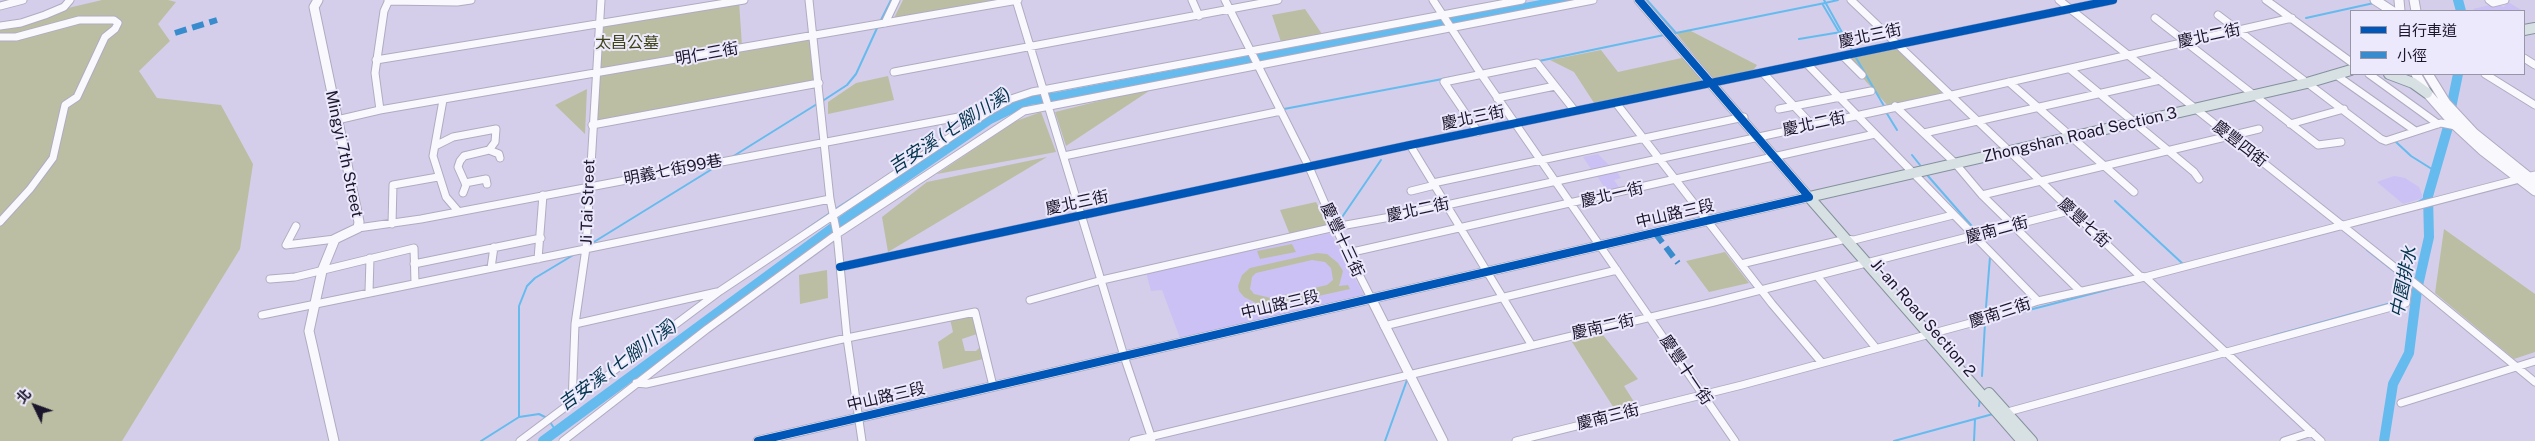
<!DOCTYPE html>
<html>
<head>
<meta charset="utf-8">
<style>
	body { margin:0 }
	#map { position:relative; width:2535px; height:441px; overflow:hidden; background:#d4ceea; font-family:"Public Sans","Noto Sans TC",sans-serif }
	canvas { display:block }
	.legend { position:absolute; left:2350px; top:10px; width:175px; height:65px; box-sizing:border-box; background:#ede9fc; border:1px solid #9995a9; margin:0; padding:6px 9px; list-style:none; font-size:15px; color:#1c162c }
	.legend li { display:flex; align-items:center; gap:10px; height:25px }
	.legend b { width:25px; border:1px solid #9995a9 }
	.north { position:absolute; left:10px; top:381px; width:50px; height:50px; -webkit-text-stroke:4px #ede9fc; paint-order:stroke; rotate:312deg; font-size:14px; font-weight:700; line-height:20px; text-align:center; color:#1c162c }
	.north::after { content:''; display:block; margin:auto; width:18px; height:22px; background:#1c162c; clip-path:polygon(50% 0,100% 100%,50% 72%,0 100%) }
</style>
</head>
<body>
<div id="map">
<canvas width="2535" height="441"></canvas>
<ul class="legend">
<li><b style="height:6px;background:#0057b8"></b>自行車道</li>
<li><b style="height:6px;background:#388ccd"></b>小徑</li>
</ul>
<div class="north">北</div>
</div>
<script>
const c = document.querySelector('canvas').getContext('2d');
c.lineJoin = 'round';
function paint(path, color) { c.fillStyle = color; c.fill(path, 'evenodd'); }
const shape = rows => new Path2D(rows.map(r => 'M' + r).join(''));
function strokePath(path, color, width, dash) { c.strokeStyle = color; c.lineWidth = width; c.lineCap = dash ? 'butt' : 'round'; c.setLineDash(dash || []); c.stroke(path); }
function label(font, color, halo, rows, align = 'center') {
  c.font = font + ' "Public Sans","Noto Sans TC",sans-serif'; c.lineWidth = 4; c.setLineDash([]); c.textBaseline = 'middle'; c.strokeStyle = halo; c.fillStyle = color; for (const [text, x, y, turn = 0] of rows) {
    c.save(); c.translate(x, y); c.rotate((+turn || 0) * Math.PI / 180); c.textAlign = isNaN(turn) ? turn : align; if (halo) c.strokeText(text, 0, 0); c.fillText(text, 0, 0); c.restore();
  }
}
paint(shape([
	[2508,2,2523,11,2476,11,2473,9,2494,4,2504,7],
	[1598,154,1609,165,1591,169,1583,157],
	[1615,169,1621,178,1614,180,1621,190,1608,193,1595,173],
	[2394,176,2405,178,2419,187,2423,198,2403,204,2377,182],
	[1331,233,1365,297,1180,338,1162,290,1151,291,1146,272]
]), '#ccc1f4');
paint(shape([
	[102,0,168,0,176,2,158,24,170,41,139,71,157,98,221,105,253,164,240,249,122,441,0,441,0,24],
	[903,0,994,0,894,18],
	[739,1,742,46,598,72,604,23],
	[1305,9,1324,37,1281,42,1272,15],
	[1689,30,1757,65,1749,76,1716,82,1676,33],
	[811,37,817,83,594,123,600,74],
	[1897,44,1949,94,1889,107,1844,57],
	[1601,50,1618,72,1686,57,1711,83,1596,106,1574,72,1550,60],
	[888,76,894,100,828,114,828,102,856,83],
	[1155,87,1066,146,1055,112],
	[587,89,585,134,555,105],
	[1041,112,1056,152,937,174,1016,121],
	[1047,157,888,252,882,217,927,182],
	[1316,202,1329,225,1290,235,1280,210],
	[2444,229,2535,294,2535,352,2514,359,2435,293],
	[1292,244,1296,252,1260,259,1257,251],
	[1725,252,1749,283,1709,292,1686,261],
	[1317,253,1327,254,1338,263,1343,271,1339,286,1348,285,1350,289,1250,311,1248,306,1256,303,1244,297,1239,291,1238,286,1242,275,1250,268],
	[1312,260,1325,262,1331,268,1333,280,1327,285,1271,298,1254,294,1250,289,1252,277,1256,273],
	[827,270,828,298,800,304,799,275],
	[971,314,977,334,962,339,965,351,976,351,980,347,983,359,943,369,938,342,953,332,950,319],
	[1603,335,1638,379,1624,386,1638,408,1617,413,1572,342]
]), '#bcbea3');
strokePath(shape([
	[1647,0,1676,33],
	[1824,0,1853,52],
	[1825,3,1838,0],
	[1823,5,1839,32],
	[2306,18,2374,3],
	[880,22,891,0],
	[1671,34,1825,3],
	[1799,39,1841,32],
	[1855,56,1884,106],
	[1539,61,1664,35],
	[821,102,847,85,856,74,878,26],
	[1284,109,1453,77],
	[1886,112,1897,130],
	[2396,142,2411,156,2435,171],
	[1912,155,1920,165],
	[732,157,817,104],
	[1928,176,1977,232],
	[2115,201,2183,264],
	[2418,202,2428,196],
	[834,210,868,188],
	[1338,223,1381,160],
	[805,230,830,213],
	[589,245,717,166],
	[2367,250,2404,279,2405,285],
	[1986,307,1990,257],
	[2002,317,2137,282],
	[2272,336,2402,300,2405,289],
	[1982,376,1985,323,1990,321],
	[1979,406,1980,398],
	[519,417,519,306,527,286,535,278,575,254],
	[550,422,556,431],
	[481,441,519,417,539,414,547,418],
	[1385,441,1407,380],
	[1894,441,1993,414],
	[1974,441,1975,419]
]), '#6be', 2);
strokePath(shape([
	[2458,0,2461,11],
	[2451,108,2458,74],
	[543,441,849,216,990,119,1029,100,1058,97,1567,0],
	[2384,441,2393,384,2409,353,2417,290,2429,237,2428,196,2448,127]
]), '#6be', 10);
const minor = shape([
	[809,0,830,199,837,234,847,338,862,441],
	[1016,0,1124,356,1152,439],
	[1192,0,1199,16],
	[1225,0,1309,167,1335,227,1371,298],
	[1433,0,1481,74,1735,441],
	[1851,0,2140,276,2145,277,2321,441],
	[2059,0,2422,289,2535,382],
	[2266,0,2351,62],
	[2489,0,2493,3,2505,0],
	[388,1,457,2,471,0],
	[0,6,23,0],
	[2218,15,2381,139,2386,141,2441,123,2456,126],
	[2155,18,2318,145,2341,142],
	[885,23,896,0],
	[0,26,21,23,45,15,64,7,70,0],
	[0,37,16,37,79,20,114,20,118,23,115,29,105,37,77,97,65,105,53,158,30,189,0,222],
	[1843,56,1862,75],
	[2524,58,2535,65],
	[376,60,744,0],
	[1807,64,2038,301],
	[2070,69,2194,172,2199,179],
	[894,72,1278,0],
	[1763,73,1812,125],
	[2369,74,2438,124],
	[2485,74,2535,105],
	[2336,75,2414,130],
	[2009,82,2134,192],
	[1497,98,1555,86],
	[443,100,433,156,446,197,458,211],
	[1616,103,1772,304,1822,363],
	[1895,106,1955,163,1982,195,2080,291],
	[1779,109,1871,91],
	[380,110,375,73,384,11,389,0],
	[337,120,380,110,1018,0],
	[2290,124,2344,109],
	[592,125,819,83],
	[1478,132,1444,82,1537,63,1575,111],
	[1924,133,2160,80],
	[1410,145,1531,344],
	[435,146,453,137,496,129,495,142,489,150,499,154,500,158],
	[1064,156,1281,111],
	[465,183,486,179,487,184],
	[1433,183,1744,117],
	[1411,191,1435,185],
	[463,193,466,185,458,167,460,161,464,156,489,150],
	[1982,195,2259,129],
	[392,224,393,185,438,177],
	[296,226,286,245,335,239],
	[358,228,421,219,985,112],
	[1348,253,1875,134],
	[538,259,543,195],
	[414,264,541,238],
	[1741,264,1846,239,1854,240,1953,215],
	[840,267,1410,145,2113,0],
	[491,268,494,247],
	[1817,276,1876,348],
	[270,279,295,277,414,248,415,283],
	[369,292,370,258],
	[1030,300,1102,280,1335,227,1396,216,1952,95,2292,18],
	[262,315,830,199],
	[575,324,717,292],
	[1384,326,1617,270],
	[636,383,646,384,847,338,975,312,993,386],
	[2401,403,2535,361],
	[572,404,575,324,586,248,601,0],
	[2004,413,2406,303,2409,278],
	[520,441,720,291,988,112,1011,99,1032,92,1522,0],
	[563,441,707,329,837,234,1024,111,1593,0],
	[1133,441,1714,302,2073,210],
	[1516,441,1742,385,1989,318,2038,301,2145,277,2535,175],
	[2284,441,2312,432]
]);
const tertiary = shape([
	[318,0,314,7,359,222,358,228,335,239,322,271,309,331,334,441],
	[2375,0,2392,11],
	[2399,0,2400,11],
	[2414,0,2416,11],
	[2416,74,2427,93,2456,126,2483,151,2535,191],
	[2428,74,2446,103,2474,133,2535,182],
	[1371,298,1443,441],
	[758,441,1809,197,1639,0]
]);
const primary = shape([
	[2524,30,2535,28],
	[2389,74,2413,83,2427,93],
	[1989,393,2032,441],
	[2022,441,1809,197,2307,83,2351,70]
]);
strokePath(minor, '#b0abc2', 9);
strokePath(tertiary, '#b0abc2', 11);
strokePath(primary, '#84929d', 12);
strokePath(minor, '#f9f8fc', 7);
strokePath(tertiary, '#f9f8fc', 9);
strokePath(primary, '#d7e0e2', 10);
strokePath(shape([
	[175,33,217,20],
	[1655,233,1678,263]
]), '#388ccd', 6, [12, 6]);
strokePath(shape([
	[840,267,1410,145,2113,0],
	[758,441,1809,197,1639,0]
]), '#0057b8', 8);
label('16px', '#1c162c', '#ede9fc', [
	["慶北三街",1870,36,-12],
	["慶北二街",2209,36,-12],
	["明仁三街",707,54,-10],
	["慶北三街",1473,118,-12],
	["慶北二街",1814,124,-12],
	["Zhongshan Road Section 3",2080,135,-13],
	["慶豐四街",2240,144,38],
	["Mingyi 7th Street",344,154,78],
	["明義七街99巷",673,170,-11],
	["慶北一街",1612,195,-13],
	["Ji Tai Street",588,202,-88],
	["慶北三街",1077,203,-12],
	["慶北二街",1418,210,-12],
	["中山路三段",1675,214,-13],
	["慶豐七街",2084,223,43],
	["慶南二街",1997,230,-15],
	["慶豐十三街",1342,240,65],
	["中山路三段",1280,305,-13],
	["慶南三街",2000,313,-18],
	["Ji-an Road Section 2",1923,318,49],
	["慶南二街",1603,327,-13],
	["慶豐十一街",1686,370,56],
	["中山路三段",886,397,-13],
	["慶南三街",1608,417,-14]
]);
label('16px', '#3f4316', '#ede9fc', [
	["太昌公墓",627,43]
]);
label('italic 18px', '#00344c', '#ede9fc', [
	["吉安溪 (七腳川溪)",950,131,-33],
	["中園排水",2404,282,-79],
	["吉安溪 (七腳川溪)",618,365,-36]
]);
</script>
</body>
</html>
